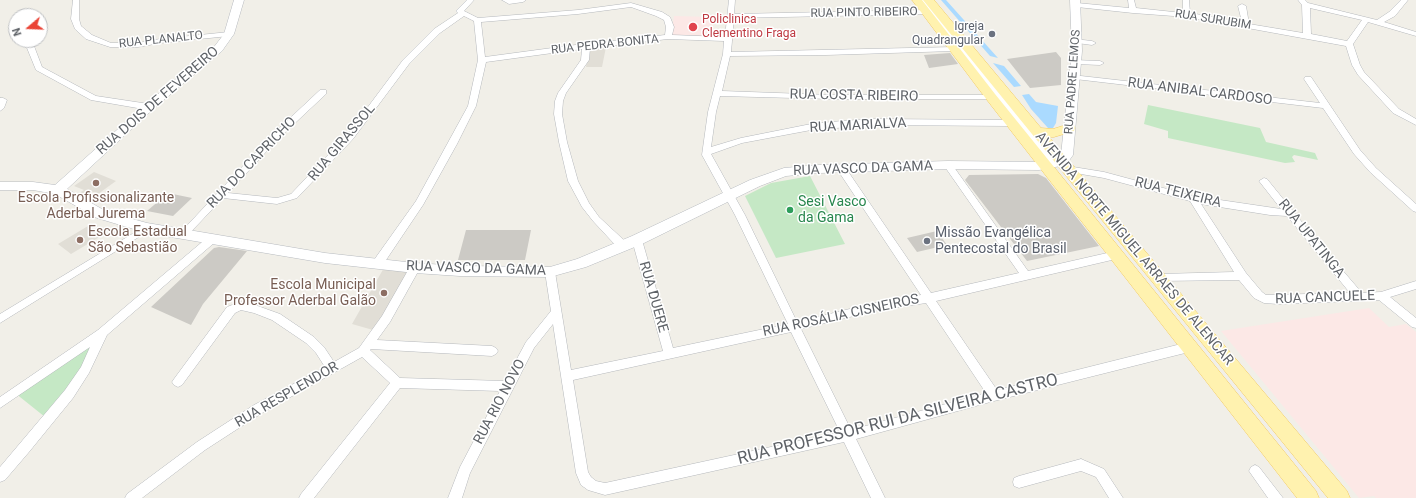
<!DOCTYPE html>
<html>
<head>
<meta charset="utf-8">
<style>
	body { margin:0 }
	#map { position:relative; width:1416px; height:498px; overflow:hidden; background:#f1efe8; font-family:Roboto,sans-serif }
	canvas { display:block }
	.north { position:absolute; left:8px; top:8px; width:40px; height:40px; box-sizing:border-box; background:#fff; border:1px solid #bfc1c3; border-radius:50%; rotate:251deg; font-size:11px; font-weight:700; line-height:16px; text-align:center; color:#5f6368 }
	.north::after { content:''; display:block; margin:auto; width:14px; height:18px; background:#ea4335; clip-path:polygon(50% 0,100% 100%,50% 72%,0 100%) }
</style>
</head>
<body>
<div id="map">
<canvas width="1416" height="498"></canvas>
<div class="north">N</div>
</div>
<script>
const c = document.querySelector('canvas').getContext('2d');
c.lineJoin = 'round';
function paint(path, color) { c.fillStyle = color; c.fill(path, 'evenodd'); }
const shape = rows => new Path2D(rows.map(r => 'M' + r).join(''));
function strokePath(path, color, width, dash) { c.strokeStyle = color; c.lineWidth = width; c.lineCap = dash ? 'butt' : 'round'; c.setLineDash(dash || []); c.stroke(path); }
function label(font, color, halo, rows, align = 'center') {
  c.font = font + ' Roboto,sans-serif'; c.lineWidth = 3; c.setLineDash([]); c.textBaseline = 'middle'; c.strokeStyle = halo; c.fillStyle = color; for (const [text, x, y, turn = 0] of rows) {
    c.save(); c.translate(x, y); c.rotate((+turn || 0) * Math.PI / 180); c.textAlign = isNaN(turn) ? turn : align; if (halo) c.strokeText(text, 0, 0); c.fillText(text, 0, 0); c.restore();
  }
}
paint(shape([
	[590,47,606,47,602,67,586,67],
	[94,172,116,181,98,194,91,191,85,195,79,193,84,190,74,186],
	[88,226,101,236,71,254,58,244],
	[385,266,411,269,384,317,373,330,352,324]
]), '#e1ded6');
paint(shape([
	[674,16,714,17,712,37,671,36],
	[1369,308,1389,327,1406,324,1416,332,1416,498,1376,498,1374,496,1359,498,1221,331]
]), '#fce8e6');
paint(shape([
	[1148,105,1260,128,1266,142,1315,153,1318,160,1294,155,1292,157,1295,162,1285,163,1168,138,1168,131,1144,124],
	[810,176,845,244,776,258,745,196,771,183],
	[96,337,85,370,45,417,15,393]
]), '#c5e8c5');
paint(shape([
	[941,0,946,0,998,58,990,56],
	[993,63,1004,66,1021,86,1014,87],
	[1029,94,1036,102,1058,106,1056,123,1053,128,1048,128,1031,109,1022,95]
]), '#aadaff');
paint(shape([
	[1056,52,1061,58,1061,85,1030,88,1007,59],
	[950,53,958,64,929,68,924,55],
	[1038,174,1046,178,1099,246,1027,261,965,180,969,175],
	[168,193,192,198,173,216,147,211],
	[466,230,531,230,525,260,458,260],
	[937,231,947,245,917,252,907,238],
	[219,247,247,251,203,304,191,325,151,307,214,248]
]), '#cccac5');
const street = shape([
	[73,0,79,0,79,19,81,26,92,35,111,43,138,43,160,39,229,32,233,34,229,36,160,43,138,47,110,47,86,39,75,29,71,19,73,0],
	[467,0,474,0,464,11,478,18,578,10,631,3,662,12,670,17,674,27,672,35,725,37,729,0,735,0,734,14,925,10,918,0,925,0,1050,152,1053,153,1060,161,1056,164,1050,164,957,50,954,51,826,55,730,56,722,91,832,95,991,95,995,97,991,99,832,99,720,96,716,112,711,147,741,138,811,124,842,121,873,119,1012,120,1016,123,1012,126,873,125,811,130,742,143,711,154,745,215,797,322,874,303,921,295,837,169,842,166,845,167,931,293,1019,273,945,167,944,165,948,162,951,163,1028,271,1116,251,1120,252,1121,255,1120,258,1116,259,936,301,997,390,1189,342,1193,344,1195,347,1193,350,1189,352,994,401,856,439,885,498,871,498,844,442,605,495,588,490,581,485,576,473,553,324,534,348,470,473,462,498,448,498,460,467,500,391,400,388,314,498,299,498,301,494,390,383,362,357,262,413,205,450,142,498,125,498,127,494,197,442,254,405,325,367,316,353,306,343,272,320,254,313,241,310,235,313,182,385,178,387,174,385,172,382,174,379,227,307,240,302,255,305,280,314,314,337,324,347,334,362,359,348,382,316,411,265,415,264,419,265,420,268,390,322,377,340,492,346,496,348,498,351,496,354,492,356,371,349,370,350,400,378,505,381,526,342,551,311,545,272,546,269,550,268,554,269,555,272,571,370,663,351,632,240,634,237,637,236,640,237,642,240,673,348,788,324,735,215,702,155,708,112,723,54,724,41,668,39,590,48,589,60,566,93,563,101,562,114,567,142,578,181,589,203,599,217,627,243,628,246,627,249,619,249,593,221,582,207,568,181,559,142,554,114,555,101,558,93,581,60,582,49,486,62,476,106,457,144,423,205,382,266,374,266,373,263,374,260,416,201,468,106,478,60,474,21,464,16,440,33,409,64,353,139,297,198,277,204,223,198,186,237,180,237,178,235,180,233,272,135,320,90,326,90,326,94,278,139,228,193,277,198,291,194,347,135,403,60,434,29,458,13,456,11,467,0],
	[631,7,656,16,664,20,666,27,665,35,567,46,485,57,481,22,578,14,631,7],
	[928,14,955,47,731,52,734,18,928,14],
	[926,303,986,393,851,430,801,329,874,311,926,303],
	[791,332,840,432,605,483,596,481,591,477,588,472,573,380,791,332],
	[502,0,526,0,523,2,509,4,502,0],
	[1128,0,1134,0,1136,8,1183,13,1183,0,1189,0,1190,13,1242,22,1238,6,1242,4,1246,6,1249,24,1303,33,1302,5,1298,0,1305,0,1308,3,1377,20,1389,12,1401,0,1408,0,1395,16,1384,22,1416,32,1416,36,1368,22,1353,44,1360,65,1364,72,1399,109,1416,119,1416,125,1393,113,1358,75,1352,65,1346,46,1187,17,1133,13,1077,7,1073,5,1077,3,1129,8,1128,0],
	[1310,8,1362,20,1347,41,1311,34,1310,8],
	[1074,39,1092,41,1096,43,1092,45,1077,43,1073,41,1074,39],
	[28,46,34,46,42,67,96,96,149,104,153,107,149,110,91,100,36,70,27,48,28,46],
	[1073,60,1100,61,1104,63,1100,65,1076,64,1073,64,1073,60],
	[1072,75,1320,103,1304,79,1305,77,1311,77,1360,150,1376,168,1416,204,1416,212,1413,211,1370,172,1354,154,1323,108,1075,79,1071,77,1072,75],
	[0,98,3,98,7,100,4,108,0,111,0,98],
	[1067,166,1104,172,1193,196,1281,209,1259,181,1264,178,1267,179,1314,237,1362,293,1381,292,1416,281,1416,289,1390,297,1416,318,1416,328,1412,327,1379,300,1278,304,1264,303,1254,298,1239,280,1156,281,1155,278,1156,275,1160,274,1234,272,1190,201,1104,178,1064,171,1062,169,1067,166],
	[1201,204,1270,215,1287,216,1350,293,1266,295,1262,292,1246,273,1201,204],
	[147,225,152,228,150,230,0,323,0,314,147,225],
	[211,236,214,237,216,240,214,243,107,335,89,373,73,398,29,452,5,480,0,482,0,467,65,390,81,367,90,347,0,408,0,397,98,330,208,237,211,236],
	[1081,459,1104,469,1123,498,1109,498,1096,477,1081,471,1019,488,1014,486,1013,482,1014,478,1019,476,1081,459],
	[1255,465,1259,467,1283,498,1268,498,1249,471,1251,467,1255,465]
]);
const secondary = shape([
	[234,0,244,0,234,34,222,51,153,109,67,189,107,212,147,223,325,253,415,263,460,266,550,267,577,259,632,236,750,180,784,168,819,165,948,161,1039,162,1058,159,1061,155,1072,51,1070,0,1080,0,1082,51,1073,155,1066,165,1039,170,948,169,819,173,786,176,760,186,642,244,586,267,550,277,460,276,415,273,325,263,147,233,97,218,55,194,33,190,0,190,0,182,33,182,55,185,145,105,214,47,224,34,234,0]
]);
const primary = shape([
	[912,0,922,0,995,94,1316,491,1319,498,1297,498,987,100,912,0],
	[923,0,934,0,1041,128,1053,129,1069,124,1074,125,1075,128,1074,131,1054,137,1049,137,1347,491,1350,498,1328,498,923,0]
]);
strokePath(street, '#b5b8bc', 1);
strokePath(secondary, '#b6babf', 1);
strokePath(primary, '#f2c960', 1);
paint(street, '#fff');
paint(secondary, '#fff');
paint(primary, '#fff2af');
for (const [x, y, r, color] of [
	[693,27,5,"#e0444e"],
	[992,34,4,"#6b7280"],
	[96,183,4,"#8d6e63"],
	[790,210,4,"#2e9e5b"],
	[80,240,4,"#8d6e63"],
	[927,241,4,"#6b7280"],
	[384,293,4,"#8d6e63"]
]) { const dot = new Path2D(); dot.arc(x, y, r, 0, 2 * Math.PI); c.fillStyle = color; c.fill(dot); strokePath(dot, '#fff', 1.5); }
label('12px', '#5f6368', '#fff', [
	["RUA PINTO RIBEIRO",864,13,-1],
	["RUA SURUBIM",1213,20,9],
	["RUA PLANALTO",161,40,-6],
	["RUA PEDRA BONITA",605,45,-6],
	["RUA PADRE LEMOS",1073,82,-86]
]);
label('12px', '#be3a42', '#fff', [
	["Policlinica",702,20],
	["Clementino Fraga",702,34]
], 'left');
label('12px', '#5b616d', '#fff', [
	["Igreja",984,27],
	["Quadrangular",984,41]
], 'right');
label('14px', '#5f6368', '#fff', [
	["RUA ANIBAL CARDOSO",1200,92,7],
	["RUA COSTA RIBEIRO",854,96,1],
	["RUA DOIS DE FEVEREIRO",158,101,-41],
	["RUA MARIALVA",858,126,-3],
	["RUA GIRASSOL",342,143,-50],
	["RUA DO CAPRICHO",252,163,-46],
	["RUA VASCO DA GAMA",863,169,-2],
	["RUA TEIXEIRA",1178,193,14],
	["RUA UPATINGA",1311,239,51],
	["AVENIDA NORTE MIGUEL ARRAES DE ALENCAR",1134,249,50],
	["RUA VASCO DA GAMA",476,269,2],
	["RUA DUERE",653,297,74],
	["RUA CANCUELE",1325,298,-2],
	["RUA ROSÁLIA CISNEIROS",841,316,-12],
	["RUA RESPLENDOR",287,395,-30],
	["RUA RIO NOVO",500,402,-62]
]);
label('14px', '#785e54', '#fff', [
	["Escola Profissionalizante",96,198],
	["Aderbal Jurema",96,214],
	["Escola Estadual",88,232,"left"],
	["São Sebastião",88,248,"left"],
	["Escola Municipal",376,285,"right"],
	["Professor Aderbal Galão",376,301,"right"]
]);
label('14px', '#27864d', '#fff', [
	["Sesi Vasco",798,202],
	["da Gama",798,218]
], 'left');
label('14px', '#5b616d', '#fff', [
	["Missão Evangélica",935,233],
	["Pentecostal do Brasil",935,249]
], 'left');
label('17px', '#5f6368', '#fff', [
	["RUA PROFESSOR RUI DA SILVEIRA CASTRO",898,420,-14]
]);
</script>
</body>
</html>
